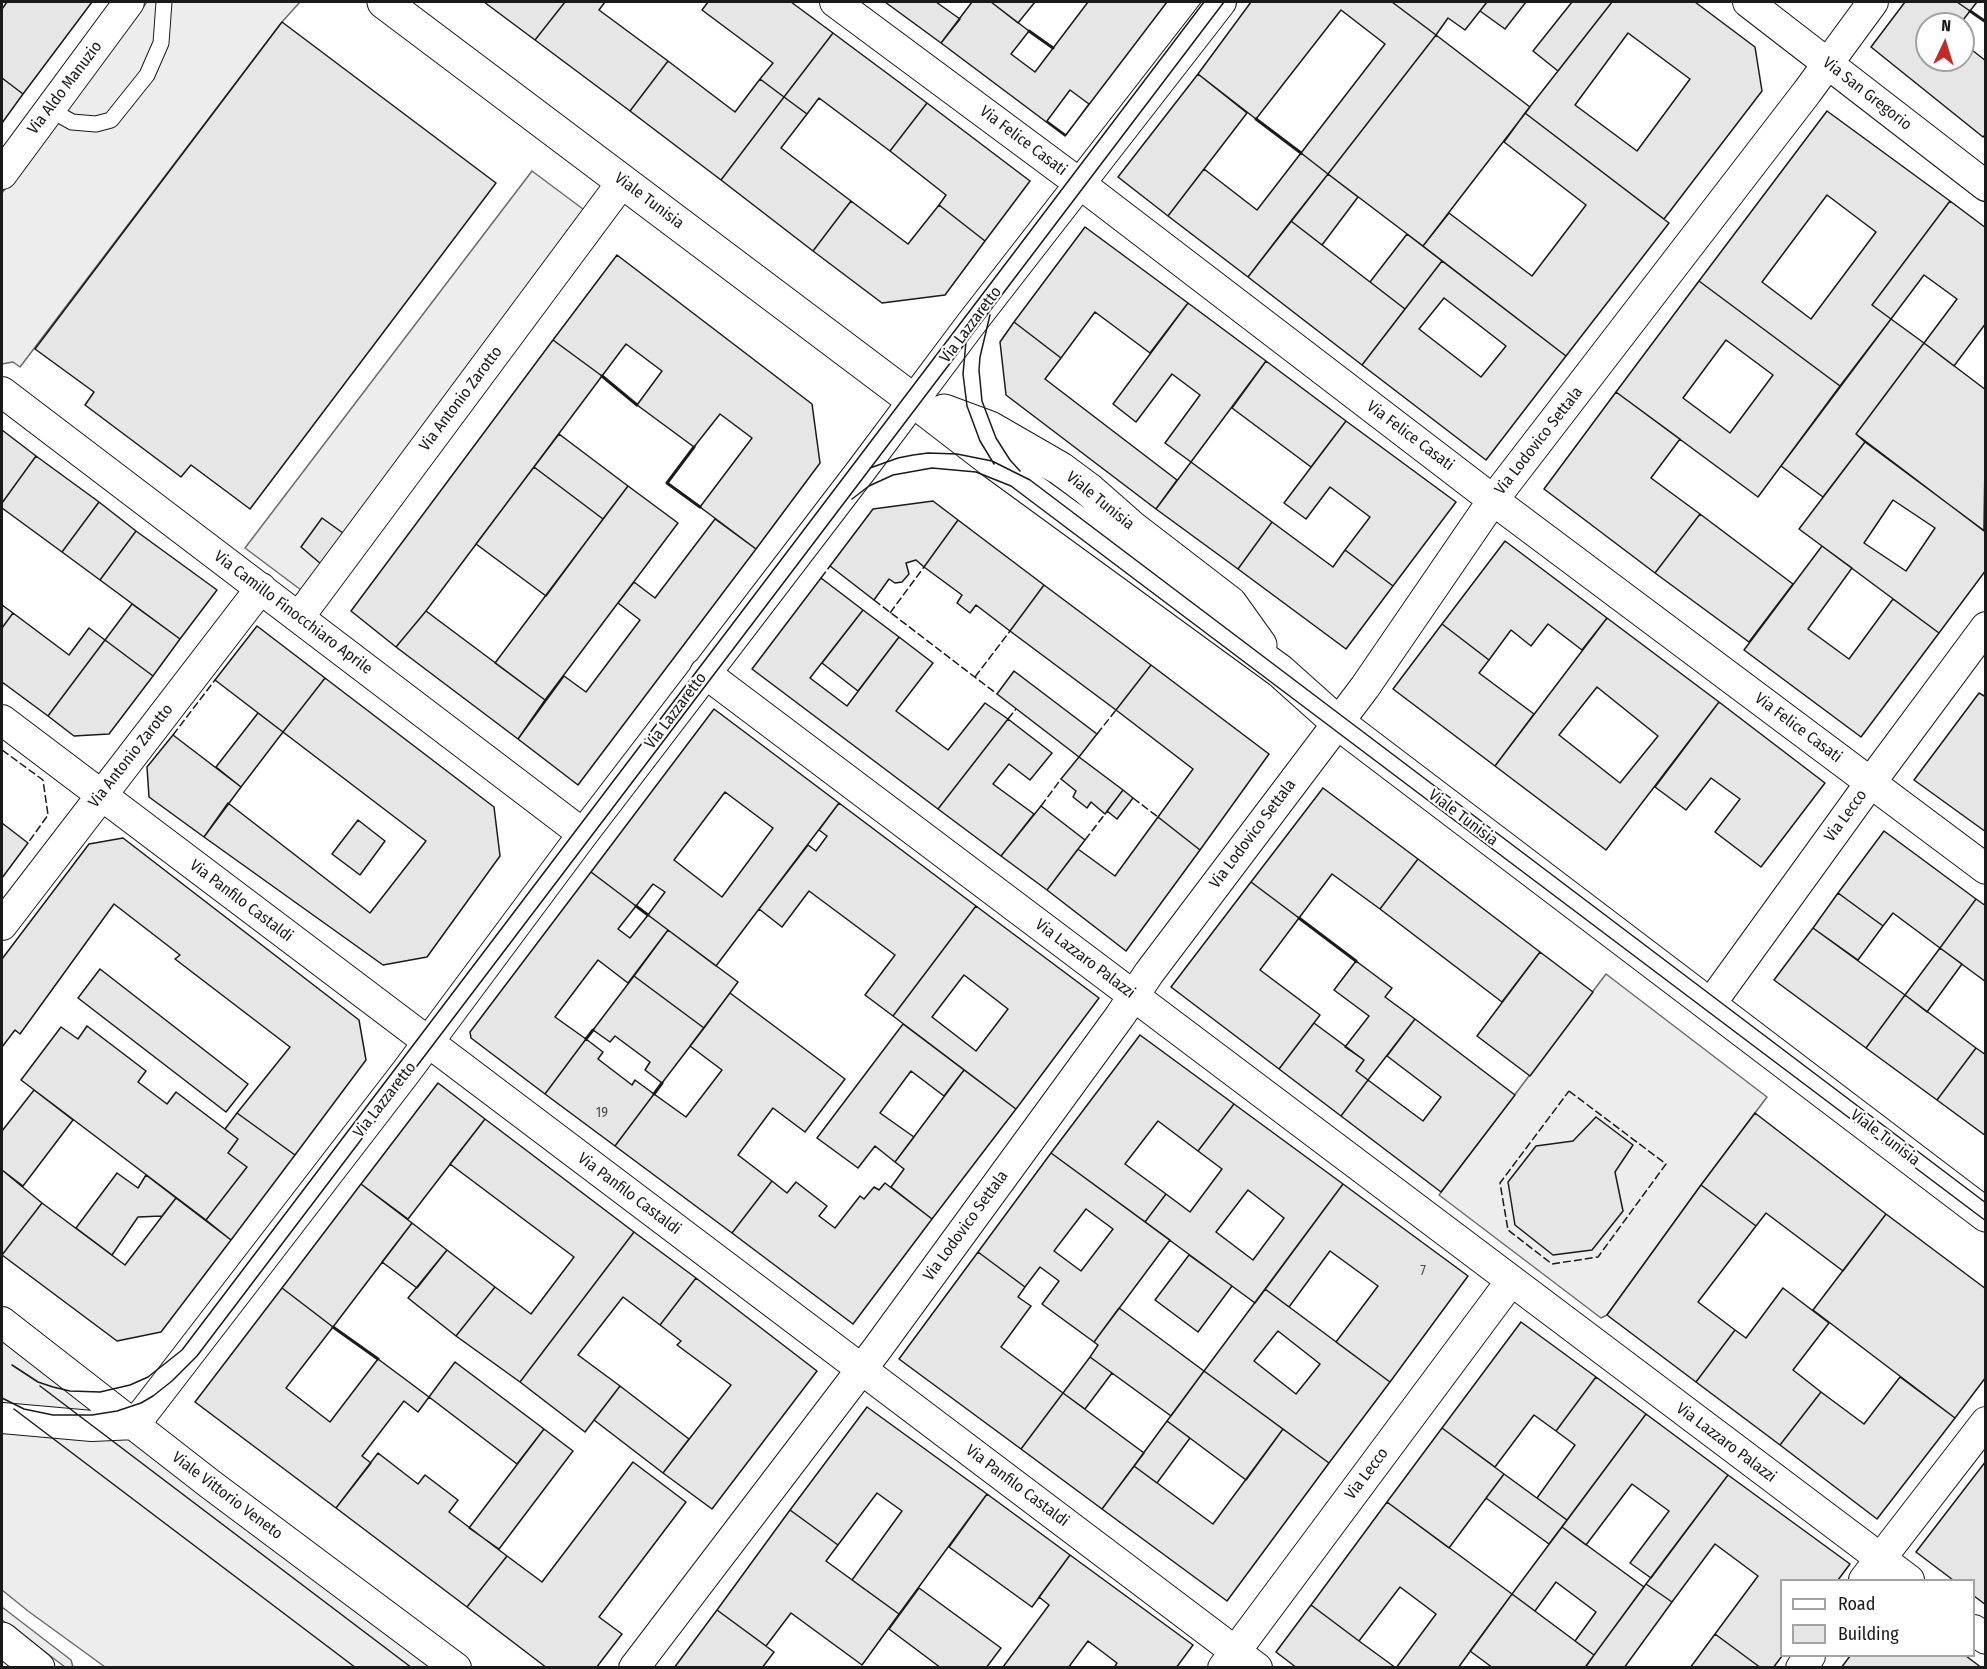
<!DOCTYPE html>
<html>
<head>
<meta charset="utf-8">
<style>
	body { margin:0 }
	#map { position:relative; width:1987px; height:1669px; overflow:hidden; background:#fff; font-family:"Fira Sans Condensed",sans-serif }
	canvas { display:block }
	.frame { position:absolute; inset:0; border:3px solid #1a1a1a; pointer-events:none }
	.legend { position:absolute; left:1780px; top:1579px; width:195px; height:78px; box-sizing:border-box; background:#fff; border:2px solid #a3a3a3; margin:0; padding:8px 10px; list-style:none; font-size:18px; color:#1a1a1a }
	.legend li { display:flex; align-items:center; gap:12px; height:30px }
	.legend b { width:30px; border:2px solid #a3a3a3 }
	.north { position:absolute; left:1915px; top:12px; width:60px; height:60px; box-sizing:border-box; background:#fff; border:2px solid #a3a3a3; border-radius:50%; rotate:4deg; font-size:16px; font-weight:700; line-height:24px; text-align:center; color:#1a1a1a }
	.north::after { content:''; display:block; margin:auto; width:21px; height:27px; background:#c62828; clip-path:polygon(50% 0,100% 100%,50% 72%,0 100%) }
</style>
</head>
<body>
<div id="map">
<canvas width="1987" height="1669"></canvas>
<div class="frame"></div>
<ul class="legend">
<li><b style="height:8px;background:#fff"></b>Road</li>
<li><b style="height:16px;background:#e6e6e6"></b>Building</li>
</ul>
<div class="north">N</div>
</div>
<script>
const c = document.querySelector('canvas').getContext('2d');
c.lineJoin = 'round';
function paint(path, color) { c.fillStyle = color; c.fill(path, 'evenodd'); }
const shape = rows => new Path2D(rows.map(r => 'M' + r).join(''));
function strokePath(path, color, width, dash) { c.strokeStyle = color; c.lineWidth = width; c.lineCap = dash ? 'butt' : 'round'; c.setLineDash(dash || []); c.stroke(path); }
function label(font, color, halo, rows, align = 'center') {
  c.font = font + ' "Fira Sans Condensed",sans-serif'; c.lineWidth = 4.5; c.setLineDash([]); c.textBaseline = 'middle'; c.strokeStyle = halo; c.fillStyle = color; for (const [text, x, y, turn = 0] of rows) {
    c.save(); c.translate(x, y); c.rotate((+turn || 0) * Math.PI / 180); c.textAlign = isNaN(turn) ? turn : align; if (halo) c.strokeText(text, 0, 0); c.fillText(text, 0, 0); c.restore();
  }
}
const built = shape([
	[147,2,300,2,282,22,20,367,13,362,2,364,2,193,147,2],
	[532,171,587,212,305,593,245,548,532,171],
	[1606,974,1767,1097,1701,1185,1607,1315,1601,1318,1439,1195,1606,974],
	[2,1341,435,1667,105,1667,28,1611,2,1590,2,1341],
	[2,1607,71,1660,73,1667,65,1667,2,1620,2,1607]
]);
paint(built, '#ededed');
strokePath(built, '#6a6a6a', 1.5);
const building = shape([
	[7,2,92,2,23,94,2,78,2,9,7,2],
	[484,2,565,2,535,40,484,2],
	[565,2,605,2,599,10,668,61,630,111,535,40,565,2],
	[708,2,791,2,833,33,784,97,760,79,773,63,702,10,708,2],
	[885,2,936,2,960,19,941,43,885,2],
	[972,2,991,2,1029,31,1011,54,1035,72,1088,2,1167,2,1065,136,941,43,972,2],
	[991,2,1035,2,1018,23,991,2],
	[1251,2,1392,2,1436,35,1328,174,1301,153,1385,44,1341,10,1256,119,1198,74,1251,2],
	[1392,2,1487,2,1465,30,1448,18,1436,35,1392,2],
	[1487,2,1526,2,1505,29,1480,11,1487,2],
	[1572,2,1612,2,1558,71,1533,51,1572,2],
	[1612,2,1695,2,1755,47,1762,91,1664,219,1525,113,1612,2],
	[1628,33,1690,79,1637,151,1575,105,1628,33],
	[1905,2,1957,2,1970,11,1960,24,1927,24,1927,60,1963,60,1963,43,1986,61,1986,134,1983,137,1871,47,1905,2],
	[1957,2,1977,2,1970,11,1957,2],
	[282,22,496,183,250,509,191,465,181,477,85,405,94,392,35,349,282,22],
	[833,33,927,103,890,151,819,98,807,114,784,97,833,33],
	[1436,35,1530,107,1423,246,1328,174,1436,35],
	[668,61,735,112,760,79,784,97,721,180,630,111,668,61],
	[1198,74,1247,113,1168,216,1118,177,1198,74],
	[2,78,23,94,2,123,2,78],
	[1070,90,1089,104,1066,135,1047,121,1070,90],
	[784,97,807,114,781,148,851,201,813,251,721,180,784,97],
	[927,103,1030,181,985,241,939,205,946,195,890,151,927,103],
	[1827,111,1950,201,1872,305,1891,319,1840,386,1699,281,1827,111],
	[1827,195,1876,232,1811,319,1762,282,1827,195],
	[1525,113,1669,223,1566,356,1423,246,1449,213,1532,276,1586,205,1504,142,1525,113],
	[1301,153,1328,174,1248,277,1168,216,1204,169,1257,210,1301,153],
	[1328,174,1358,197,1322,245,1291,221,1328,174],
	[851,201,908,244,939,205,985,241,945,295,882,303,813,251,851,201],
	[1950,201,1986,228,1986,323,1954,366,1924,343,1957,299,1924,275,1891,319,1872,305,1950,201],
	[1291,221,1405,309,1362,365,1248,277,1291,221],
	[1085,227,1188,303,1150,353,1095,312,1061,358,1014,322,1085,227],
	[1407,234,1442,261,1405,309,1370,282,1407,234],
	[617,255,812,404,820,463,756,549,700,507,752,438,720,414,694,447,637,405,662,371,626,344,602,376,553,340,617,255],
	[1442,261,1566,356,1486,460,1362,365,1442,261],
	[1444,298,1506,346,1481,377,1419,329,1444,298],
	[1699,281,1840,386,1758,497,1616,392,1699,281],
	[1726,340,1773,375,1730,433,1683,398,1726,340],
	[1188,303,1266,361,1191,462,1165,443,1200,395,1172,374,1136,422,1113,404,1188,303],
	[1891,319,1924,343,1856,434,1865,442,1823,497,1781,466,1891,319],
	[1014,322,1061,358,1045,379,1177,480,1156,509,1006,395,1000,342,1014,322],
	[553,340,602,376,426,611,396,647,351,611,553,340],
	[1924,343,1986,390,1984,531,1856,434,1924,343],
	[1266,361,1346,421,1311,467,1232,408,1266,361],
	[1616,392,1680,439,1651,478,1700,514,1655,573,1544,489,1616,392],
	[1346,421,1456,502,1393,586,1345,550,1370,517,1330,487,1306,519,1284,503,1346,421],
	[2,430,36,456,2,503,2,430],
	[559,434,628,486,603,519,534,467,559,434],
	[1865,442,1986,532,1986,570,1939,633,1799,529,1865,442],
	[1893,500,1935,528,1906,571,1864,543,1893,500],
	[36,456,99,502,62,552,2,508,2,503,36,456],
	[1191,462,1272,522,1238,569,1156,509,1191,462],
	[534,467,603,519,546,596,476,544,534,467],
	[628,486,678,523,545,700,495,663,628,486],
	[933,501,958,520,924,567,916,560,906,563,909,574,902,582,895,583,889,579,874,600,830,566,873,509,933,501],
	[99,502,136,531,100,580,62,552,99,502],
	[1700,514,1793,584,1749,642,1655,573,1700,514],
	[322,518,343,533,321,564,301,547,322,518],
	[715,519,756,549,578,785,518,739,564,676,586,692,640,620,618,603,634,582,655,598,715,519],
	[958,520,1044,585,1010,631,976,605,970,613,957,603,962,595,924,567,958,520],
	[1272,522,1333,567,1345,550,1393,586,1346,649,1238,569,1272,522],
	[136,531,217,590,180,639,100,580,136,531],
	[1505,541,1607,618,1582,650,1548,624,1531,646,1511,630,1489,660,1442,624,1505,541],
	[1822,546,1852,568,1808,629,1849,659,1893,599,1939,633,1861,737,1744,650,1822,546],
	[821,578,863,610,810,678,847,706,899,637,933,663,896,711,948,750,985,703,1008,719,938,809,752,669,821,578],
	[1044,585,1151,665,1116,710,1010,631,1044,585],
	[132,604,180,639,153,676,105,640,132,604],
	[2,605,13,613,2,628,2,605],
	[863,610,899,637,858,691,822,663,863,610],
	[426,611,545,700,518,739,396,647,426,611],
	[13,613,69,655,89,628,105,640,48,716,2,682,2,628,13,613],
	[1607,618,1719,702,1606,850,1495,766,1607,618],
	[1597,687,1658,736,1620,783,1559,735,1597,687],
	[1442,624,1489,660,1479,673,1534,714,1495,766,1393,689,1442,624],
	[257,626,325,678,283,732,215,680,257,626],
	[105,640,153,676,109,734,74,736,48,716,105,640],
	[1151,665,1269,754,1200,850,1158,817,1193,769,1116,710,1151,665],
	[1014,671,1097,734,1079,757,997,694,1014,671],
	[325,678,494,807,500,856,427,957,383,965,204,837,228,803,370,913,426,841,283,732,325,678],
	[1979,693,1986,697,1986,832,1914,780,1979,693],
	[1719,702,1825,783,1761,867,1715,832,1740,799,1711,778,1686,810,1655,787,1719,702],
	[714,709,839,803,716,966,648,915,665,892,653,884,636,906,591,872,714,709],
	[725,792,773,828,722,897,674,860,725,792],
	[258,713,283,732,241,787,216,767,258,713],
	[1008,719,1052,753,1030,780,1009,764,993,784,1034,814,1001,856,938,809,1008,719],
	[173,735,241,787,204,837,149,797,147,767,173,735],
	[1079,757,1123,790,1105,814,1091,802,1087,808,1073,797,1076,791,1061,779,1079,757],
	[1323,788,1418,859,1380,909,1332,874,1299,918,1251,882,1323,788],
	[1123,790,1133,798,1117,819,1107,811,1123,790],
	[839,803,976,906,893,1016,865,995,895,955,809,891,782,927,759,909,808,845,816,851,827,836,819,830,839,803],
	[1041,806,1085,840,1047,890,1001,856,1041,806],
	[1158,817,1200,850,1126,951,1047,890,1078,849,1115,876,1158,817],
	[358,820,385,841,360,875,332,854,358,820],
	[2,823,28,843,2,878,2,823],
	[1884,831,1976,899,1940,948,1893,913,1883,926,1838,893,1884,831],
	[123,838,359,1020,366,1060,295,1155,237,1113,290,1047,175,959,180,955,114,904,20,1034,15,1030,2,1047,2,959,89,844,123,838],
	[1418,859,1540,952,1502,1002,1380,909,1418,859],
	[591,872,636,906,618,929,630,938,648,915,668,930,628,983,598,960,555,1017,586,1039,545,1094,471,1038,470,1032,591,872],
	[1251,882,1299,918,1260,970,1320,1015,1279,1069,1171,987,1251,882],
	[1838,893,1883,926,1858,960,1813,928,1838,893],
	[1976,899,1986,906,1986,982,1940,948,1976,899],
	[976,906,1099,998,1016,1109,893,1016,976,906],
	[964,975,1008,1009,976,1051,932,1017,964,975],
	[1813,928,1905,995,1866,1048,1774,980,1813,928],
	[668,930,738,982,704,1028,634,976,668,930],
	[1940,948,1962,964,1927,1012,1905,995,1940,948],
	[1540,952,1593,992,1530,1076,1477,1036,1540,952],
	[1356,961,1392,988,1385,997,1415,1019,1368,1080,1356,1071,1364,1060,1345,1047,1369,1016,1334,990,1356,961],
	[100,969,248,1084,226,1112,78,998,100,969],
	[634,976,704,1028,662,1083,645,1070,650,1062,615,1036,610,1042,593,1030,634,976],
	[730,993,845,1079,805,1132,773,1108,738,1155,772,1181,732,1233,615,1146,654,1094,686,1117,722,1070,690,1046,730,993],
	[1905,995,1976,1048,1937,1100,1866,1048,1905,995],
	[1415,1019,1515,1095,1441,1192,1341,1116,1368,1080,1423,1121,1441,1097,1387,1056,1415,1019],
	[1314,1023,1364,1060,1356,1071,1368,1080,1341,1116,1279,1069,1314,1023],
	[903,1024,964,1070,944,1096,911,1071,880,1113,914,1137,895,1162,875,1146,858,1168,817,1138,903,1024],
	[87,1026,146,1071,138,1082,167,1104,176,1092,238,1139,228,1153,247,1167,206,1220,21,1080,61,1027,78,1039,87,1026],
	[1140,1035,1234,1104,1198,1151,1158,1121,1125,1164,1166,1194,1145,1222,1051,1153,1140,1035],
	[586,1039,603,1052,598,1059,632,1085,635,1080,654,1094,615,1146,545,1094,586,1039],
	[1976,1048,1986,1055,1986,1136,1937,1100,1976,1048],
	[964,1070,1016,1109,932,1219,891,1187,904,1169,895,1162,964,1070],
	[438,1083,485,1119,408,1219,361,1184,438,1083],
	[34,1090,73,1120,23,1186,2,1170,2,1131,34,1090],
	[1234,1104,1343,1184,1255,1303,1145,1222,1166,1194,1190,1212,1222,1169,1198,1151,1234,1104],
	[1248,1190,1284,1218,1253,1260,1216,1232,1248,1190],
	[237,1113,295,1155,231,1240,206,1220,247,1167,228,1153,238,1139,225,1129,237,1113],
	[1755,1113,1886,1214,1843,1271,1766,1213,1756,1226,1701,1185,1755,1113],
	[1596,1117,1633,1145,1615,1172,1623,1211,1592,1250,1553,1255,1515,1225,1508,1182,1536,1146,1573,1141,1596,1117],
	[485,1119,634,1232,520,1382,456,1336,495,1287,531,1314,574,1257,450,1164,485,1119],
	[1051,1153,1170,1240,1094,1342,1042,1304,1059,1281,1040,1267,1025,1287,978,1252,1051,1153],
	[1086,1209,1113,1229,1081,1271,1054,1251,1086,1209],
	[2,1170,42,1203,2,1255,2,1170],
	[117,1173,138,1188,146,1175,176,1198,162,1216,138,1217,112,1255,76,1228,117,1173],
	[772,1181,787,1193,796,1182,827,1206,819,1216,835,1228,860,1196,864,1199,874,1187,879,1190,885,1183,932,1219,853,1324,732,1233,772,1181],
	[361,1184,412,1223,333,1327,282,1288,361,1184],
	[1343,1184,1468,1276,1390,1382,1336,1342,1378,1286,1330,1251,1289,1307,1265,1289,1343,1184],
	[1701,1185,1756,1226,1698,1302,1735,1330,1696,1382,1607,1315,1701,1185],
	[176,1198,231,1240,161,1332,117,1341,2,1255,42,1203,125,1265,176,1198],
	[1886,1214,1986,1289,1986,1377,1955,1418,1813,1310,1886,1214],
	[412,1223,447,1250,417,1288,382,1262,412,1223],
	[634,1232,696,1278,660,1325,623,1297,578,1355,620,1386,585,1432,520,1382,634,1232],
	[447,1250,495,1287,456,1336,408,1298,447,1250],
	[978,1252,1025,1287,1018,1297,1031,1306,1001,1347,1063,1393,1021,1449,899,1359,978,1252],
	[1189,1255,1232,1286,1198,1332,1155,1300,1189,1255],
	[696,1278,817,1371,712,1509,663,1473,731,1385,677,1345,681,1341,660,1325,696,1278],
	[282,1288,333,1327,286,1388,330,1422,378,1359,429,1397,418,1412,404,1401,362,1456,371,1463,336,1508,195,1402,282,1288],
	[1783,1288,1829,1323,1793,1370,1821,1392,1780,1445,1696,1382,1735,1330,1746,1338,1783,1288],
	[1265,1289,1390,1382,1329,1463,1204,1371,1265,1289],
	[1278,1331,1320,1364,1296,1394,1254,1361,1278,1331],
	[1119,1308,1204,1371,1171,1416,1090,1357,1098,1345,1094,1342,1119,1308],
	[1521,1322,1596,1377,1556,1431,1534,1415,1495,1467,1442,1428,1521,1322],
	[1090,1357,1112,1373,1085,1409,1063,1393,1090,1357],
	[455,1362,544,1429,517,1464,429,1397,455,1362],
	[1204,1371,1283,1429,1246,1480,1167,1421,1204,1371],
	[1596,1377,1646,1414,1567,1520,1537,1498,1575,1445,1556,1431,1596,1377],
	[1900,1377,1955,1418,1877,1519,1780,1445,1821,1392,1864,1424,1900,1377],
	[620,1386,689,1439,663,1473,594,1420,620,1386],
	[1063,1393,1144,1453,1102,1509,1021,1449,1063,1393],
	[867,1407,987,1494,899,1614,852,1580,902,1511,877,1493,838,1545,790,1510,867,1407],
	[1646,1414,1728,1475,1651,1578,1630,1563,1669,1511,1632,1484,1586,1545,1562,1527,1646,1414],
	[1167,1421,1190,1438,1157,1483,1134,1466,1167,1421],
	[1442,1428,1504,1474,1449,1548,1387,1502,1442,1428],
	[544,1429,573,1451,499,1549,469,1528,544,1429],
	[1283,1429,1329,1463,1227,1601,1102,1509,1134,1466,1213,1524,1283,1429],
	[378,1453,418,1484,425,1475,458,1500,449,1512,507,1556,467,1607,336,1508,378,1453],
	[1986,1461,1986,1605,1974,1596,1974,1580,1953,1580,1916,1552,1986,1461],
	[633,1462,686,1502,599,1617,622,1634,596,1668,547,1668,467,1607,507,1556,542,1582,633,1462],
	[1504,1474,1567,1520,1549,1544,1486,1498,1504,1474],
	[1728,1475,1850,1564,1838,1580,1782,1580,1782,1656,1773,1668,1761,1668,1715,1634,1758,1576,1715,1544,1672,1602,1646,1584,1728,1475],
	[987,1494,1070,1555,1032,1607,949,1547,987,1494],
	[1387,1502,1512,1594,1458,1668,1396,1668,1436,1614,1400,1587,1359,1641,1311,1605,1387,1502],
	[790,1510,838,1545,826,1561,899,1614,862,1665,791,1613,766,1646,717,1610,790,1510],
	[1562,1527,1644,1587,1594,1655,1575,1641,1596,1612,1556,1582,1535,1611,1512,1594,1562,1527],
	[1070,1555,1193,1645,1176,1668,1114,1668,1117,1663,1088,1641,1068,1668,1003,1667,1049,1605,1039,1597,1070,1555],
	[1646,1584,1672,1602,1624,1668,1588,1668,1586,1666,1646,1584],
	[919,1588,1001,1648,986,1668,941,1668,889,1629,919,1588],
	[1512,1594,1594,1655,1585,1668,1493,1668,1470,1651,1512,1594],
	[1311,1605,1359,1641,1396,1668,1297,1668,1276,1652,1311,1605],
	[717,1610,774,1652,762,1668,674,1668,717,1610],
	[1715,1634,1761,1668,1690,1668,1715,1634],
	[1850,1656,1966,1656,1982,1668,1841,1668,1850,1656]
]);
paint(building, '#e6e6e6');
strokePath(building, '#1a1a1a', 1.5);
const service = shape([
	[49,109,72,122,96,124,111,120,147,75,161,43,164,2]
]);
const minor = shape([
	[835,2,1083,186,1493,500,1986,869],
	[1748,2,1986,186],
	[2,174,129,2],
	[2,392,583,834],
	[299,617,623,181],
	[705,673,1909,1580],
	[2,720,1257,1668],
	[2,925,261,588],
	[1709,1006,1871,782,1986,627],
	[2,1322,210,1484,456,1668],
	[2,1418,92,1426,135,1424],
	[135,1424,406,1072,583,834,863,468,970,325,1221,2],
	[1864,1580,1986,1422],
	[1974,1630,1986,1639],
	[634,1668,877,1349,1120,1016,1149,973,1365,687,1493,500,1807,92,1873,2],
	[1223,1668,1511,1281],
	[1801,1668,1810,1656]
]);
const tertiary = shape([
	[384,2,918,404,992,461,1280,671,1337,722,1986,1215],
	[944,411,990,428,1061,469,1088,489,1130,526,1230,603,1260,645]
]);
const secondary = shape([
	[2,1639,38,1668]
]);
strokePath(service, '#1a1a1a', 17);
strokePath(minor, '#1a1a1a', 32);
strokePath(tertiary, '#1a1a1a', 35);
strokePath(secondary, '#1a1a1a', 35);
strokePath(service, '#fff', 15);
strokePath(minor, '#fff', 30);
strokePath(tertiary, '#fff', 33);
strokePath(secondary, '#fff', 33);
strokePath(shape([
	[990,315,980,357,979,370,982,401,996,438,1010,460,1020,471],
	[966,342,963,374,967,406,980,441,994,464],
	[870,468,898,458,913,455,928,453,957,454,992,461,1030,480,1986,1203],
	[852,499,869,486,893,475,932,468,976,472,1011,486,1986,1221],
	[12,1365,38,1382,53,1387,70,1391,100,1392,130,1385,148,1377,182,1350,1204,2],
	[40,1386,412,1668],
	[2,1398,24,1409,53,1415,92,1415,117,1411,141,1403,153,1396,172,1381,197,1356,1224,2],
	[14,1409,356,1668]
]), '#1a1a1a', 1.5);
strokePath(shape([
	[1821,2,1824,2],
	[821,578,830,566],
	[874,600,997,694],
	[890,613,924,567],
	[975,677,1010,631],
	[1008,719,1016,709],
	[1097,734,1116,710],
	[173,735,215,680],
	[2,750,43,780,48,815,28,843],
	[1133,798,1158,817],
	[1041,806,1061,779],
	[1085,840,1105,814],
	[1569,1091,1666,1164,1598,1257,1552,1264,1508,1230,1500,1183,1569,1091]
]), '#1a1a1a', 1.5, [8, 3]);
strokePath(shape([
	[1970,11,1986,22],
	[1029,31,1053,48],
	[1256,119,1301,153],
	[602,376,637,405],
	[694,447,667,483,700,507],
	[636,906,648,915],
	[1299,918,1356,961],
	[586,1039,593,1030],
	[654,1094,662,1083],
	[333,1327,378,1359]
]), '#1a1a1a', 3);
label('14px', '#4d4d4d', null, [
	["19",602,1113],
	["7",1423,1271]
]);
label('16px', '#1a1a1a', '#fff', [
	["Via Aldo Manuzio",65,88,-53],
	["Via San Gregorio",1867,94,38],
	["Via Felice Casati",1023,141,37],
	["Viale Tunisia",649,201,37],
	["Via Lazzaretto",971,325,-53],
	["Via Antonio Zarotto",461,399,-53],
	["Via Felice Casati",1410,436,37],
	["Via Lodovico Settala",1539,441,-52],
	["Viale Tunisia",1100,501,39],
	["Via Camillo Finocchiaro Aprile",293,613,37],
	["Via Lazzaretto",676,711,-53],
	["Via Felice Casati",1798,728,37],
	["Via Antonio Zarotto",131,756,-52],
	["Via Lecco",1846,816,-54],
	["Viale Tunisia",1463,818,37],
	["Via Lodovico Settala",1253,834,-53],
	["Via Panfilo Castaldi",241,901,37],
	["Via Lazzaro Palazzi",1085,959,37],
	["Via Lazzaretto",385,1100,-52],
	["Viale Tunisia",1885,1138,37],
	["Via Panfilo Castaldi",629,1194,37],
	["Via Lodovico Settala",966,1226,-54],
	["Via Lazzaro Palazzi",1726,1443,37],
	["Via Lecco",1367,1474,-53],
	["Via Panfilo Castaldi",1017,1486,37],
	["Viale Vittorio Veneto",227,1496,37]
]);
</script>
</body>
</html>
